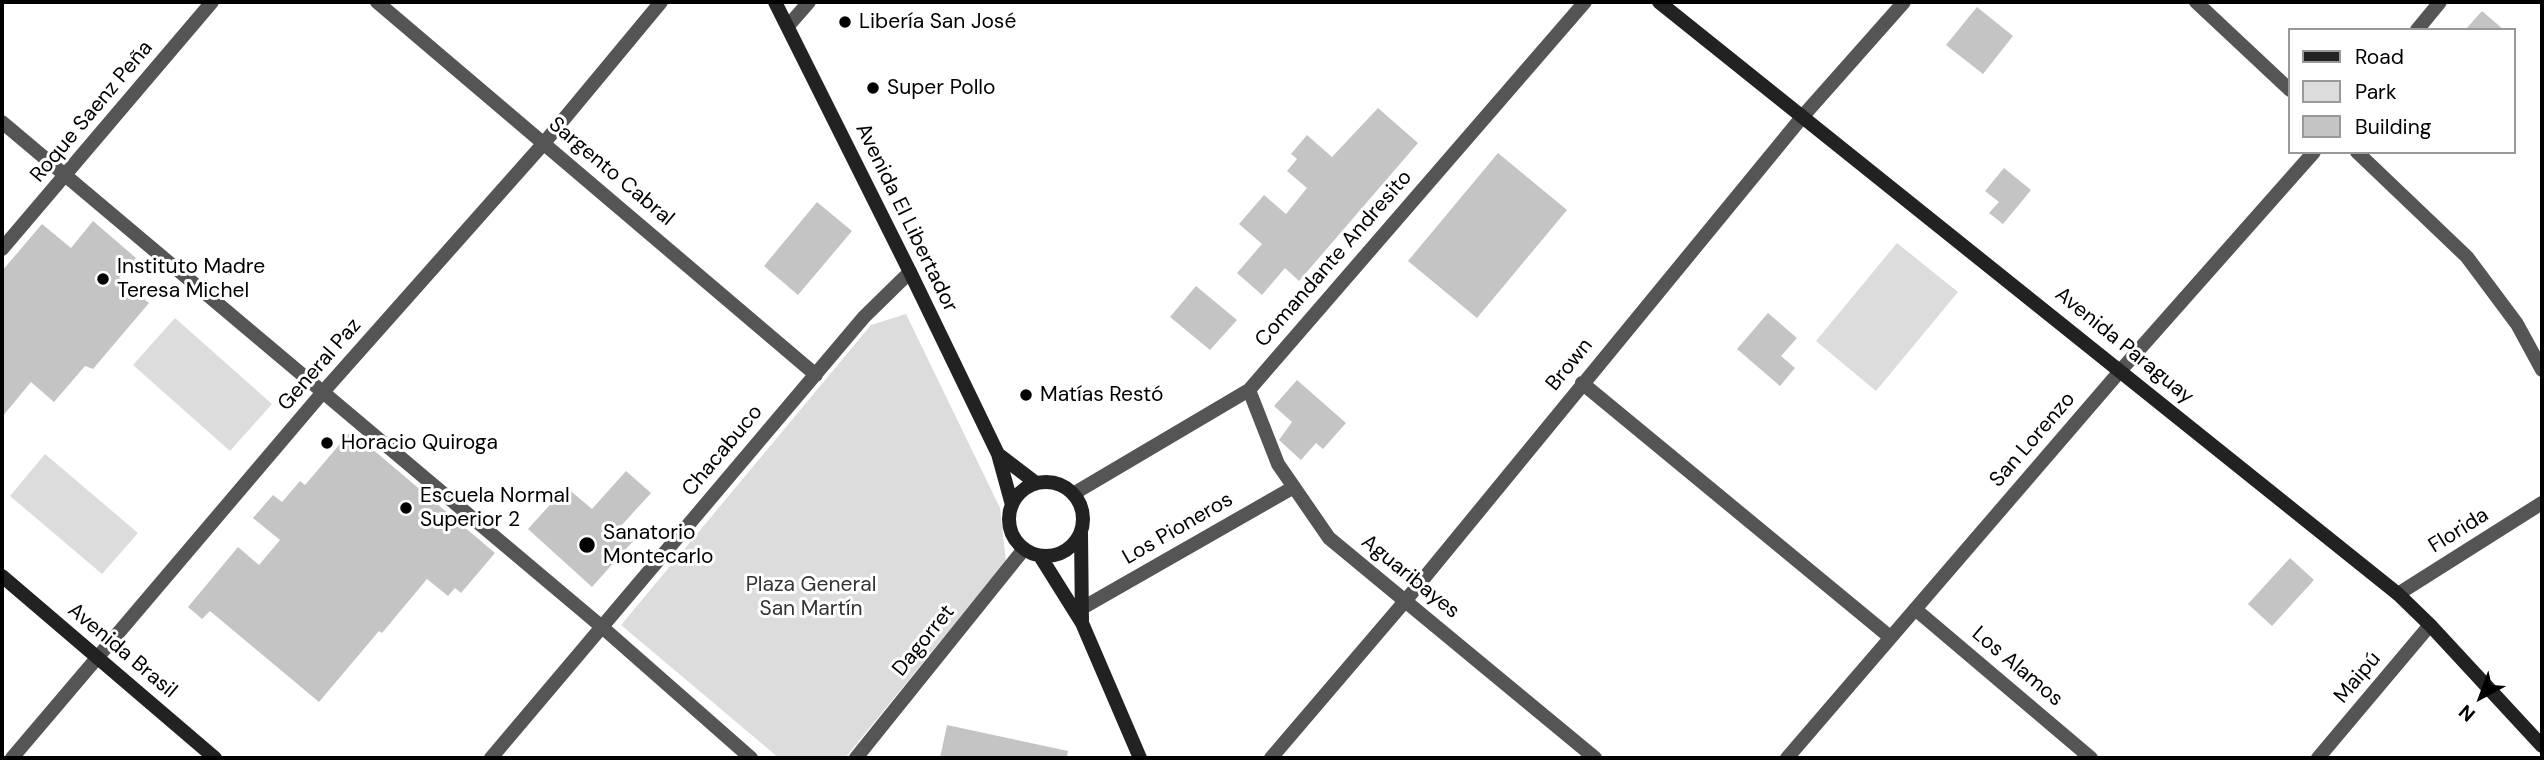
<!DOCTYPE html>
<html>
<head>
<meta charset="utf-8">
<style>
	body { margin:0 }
	#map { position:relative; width:2544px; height:760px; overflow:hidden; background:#fff; font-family:"DM Sans",sans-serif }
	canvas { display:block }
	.frame { position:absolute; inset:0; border:4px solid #000; pointer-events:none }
	.legend { position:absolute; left:2288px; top:28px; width:228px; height:126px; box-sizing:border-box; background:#fff; border:2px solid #999; margin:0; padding:9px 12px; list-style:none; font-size:21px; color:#000 }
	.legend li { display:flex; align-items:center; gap:14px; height:35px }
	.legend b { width:35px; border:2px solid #999 }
	.north { position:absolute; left:2446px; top:662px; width:70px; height:70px; -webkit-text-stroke:5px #fff; paint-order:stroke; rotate:221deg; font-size:19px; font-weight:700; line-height:28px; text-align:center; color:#000 }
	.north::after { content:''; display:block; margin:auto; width:24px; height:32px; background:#000; clip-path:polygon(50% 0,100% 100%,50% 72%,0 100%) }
</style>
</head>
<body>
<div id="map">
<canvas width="2544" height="760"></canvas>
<div class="frame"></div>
<ul class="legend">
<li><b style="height:9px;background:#222"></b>Road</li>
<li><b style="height:19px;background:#dcdcdc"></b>Park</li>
<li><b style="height:19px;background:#c4c4c4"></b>Building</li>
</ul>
<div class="north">N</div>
</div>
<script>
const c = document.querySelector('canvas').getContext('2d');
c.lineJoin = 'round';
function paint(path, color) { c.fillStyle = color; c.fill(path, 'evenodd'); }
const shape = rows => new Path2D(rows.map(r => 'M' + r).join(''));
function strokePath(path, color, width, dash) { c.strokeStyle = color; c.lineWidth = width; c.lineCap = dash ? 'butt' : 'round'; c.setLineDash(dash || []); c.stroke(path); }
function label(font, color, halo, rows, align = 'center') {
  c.font = font + ' "DM Sans",sans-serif'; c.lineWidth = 6; c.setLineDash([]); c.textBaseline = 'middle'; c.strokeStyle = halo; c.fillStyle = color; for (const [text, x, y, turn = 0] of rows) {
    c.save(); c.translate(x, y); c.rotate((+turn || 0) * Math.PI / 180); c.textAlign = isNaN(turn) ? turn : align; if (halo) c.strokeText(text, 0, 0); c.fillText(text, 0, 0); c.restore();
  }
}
paint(shape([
	[1897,243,1958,292,1876,391,1816,341],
	[906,314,1000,508,1006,561,845,758,779,758,621,625,871,325],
	[175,318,272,404,230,451,133,365],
	[45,454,138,533,102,574,10,496]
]), '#dcdcdc');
paint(shape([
	[1977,7,2013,36,1983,74,1946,45],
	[2482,11,2504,30,2465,30],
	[1378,108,1418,143,1299,281,1285,268,1262,295,1237,273,1262,244,1239,224,1264,195,1286,214,1307,188,1287,171,1297,159,1291,154,1307,135,1332,157],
	[1498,153,1567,210,1477,318,1408,261],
	[2004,168,2031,190,2003,224,1989,213,1999,202,1985,191],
	[817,202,852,231,798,295,764,266],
	[93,221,136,258,119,278,149,303,93,369,85,366,54,402,31,382,2,417,2,271,42,224,71,248],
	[1196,286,1237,320,1210,350,1170,317],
	[1768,313,1797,338,1781,356,1795,368,1780,386,1737,349],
	[1297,380,1346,423,1323,449,1316,443,1301,460,1279,440,1292,422,1274,406],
	[351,431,495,553,461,593,455,588,448,596,427,579,382,633,379,631,319,702,210,611,202,619,188,607,238,547,259,565,280,540,253,518,273,495,282,502,300,481,305,485],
	[626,471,651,493,620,527,634,540,592,587,528,529,566,487,592,509],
	[2290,558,2314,580,2272,626,2248,604],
	[947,725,1068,751,1067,758,940,758]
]), '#c4c4c4');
strokePath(shape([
	[377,2,816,375],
	[2196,2,2290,90],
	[788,26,809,2],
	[2417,30,2440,2],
	[2,122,602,627,751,758],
	[2357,152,2467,257,2517,324,2542,370],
	[2,249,212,2],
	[1582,383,1890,637],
	[1249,390,1278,464,1329,538,1595,758],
	[1073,494,1249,390,1585,2],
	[2398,594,2542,503],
	[1084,607,1294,487],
	[1915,609,2091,758],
	[12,758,323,392,544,143,661,2],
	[491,758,864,317,910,272],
	[856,758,1024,549],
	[1271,758,1406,600,1803,116,1904,2],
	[1787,758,2121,370,2314,152],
	[2318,758,2430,625]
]), '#555', 14);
strokePath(shape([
	[775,2,910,272,998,454,1012,505],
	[1659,2,2398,594,2430,625,2542,746],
	[998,454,1036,483],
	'1009 519a37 37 0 1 1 74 0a37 37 0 1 1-74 0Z',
	[1081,533,1082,623],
	[1040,556,1082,623,1140,758],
	[2,576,215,758]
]), '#222', 14);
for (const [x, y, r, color] of [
	[845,22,7,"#000"],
	[873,88,7,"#000"],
	[103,279,7,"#000"],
	[1026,395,7,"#000"],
	[327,443,7,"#000"],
	[406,508,7,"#000"],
	[587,545,9,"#000"]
]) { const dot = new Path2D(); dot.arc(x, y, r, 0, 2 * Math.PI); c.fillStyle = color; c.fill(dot); strokePath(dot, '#fff', 2.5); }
label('21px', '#000', '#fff', [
	["Libería San José",859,22],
	["Super Pollo",887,88],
	["Instituto Madre",117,267],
	["Teresa Michel",117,291],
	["Matías Restó",1040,395],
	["Horacio Quiroga",341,443],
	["Escuela Normal",420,496],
	["Superior 2",420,520],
	["Sanatorio",603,533],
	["Montecarlo",603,557]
], 'left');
label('21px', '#000', '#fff', [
	["Roque Saenz Peña",92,112,-50],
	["Sargento Cabral",611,172,40],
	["Avenida El Libertador",906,218,64],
	["Comandante Andresito",1334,259,-49],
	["Avenida Paraguay",2124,346,39],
	["General Paz",320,365,-49],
	["Brown",1570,365,-51],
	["San Lorenzo",2033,440,-49],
	["Chacabuco",723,451,-50],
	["Los Pioneros",1178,529,-30],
	["Florida",2459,531,-32],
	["Aguaribayes",1410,577,39],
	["Dagorret",924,641,-51],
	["Avenida Brasil",122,651,40],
	["Los Alamos",2017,667,40],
	["Maipú",2358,678,-50]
]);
label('21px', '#333', '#fff', [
	["Plaza General",811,585],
	["San Martín",811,609]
]);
</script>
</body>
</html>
